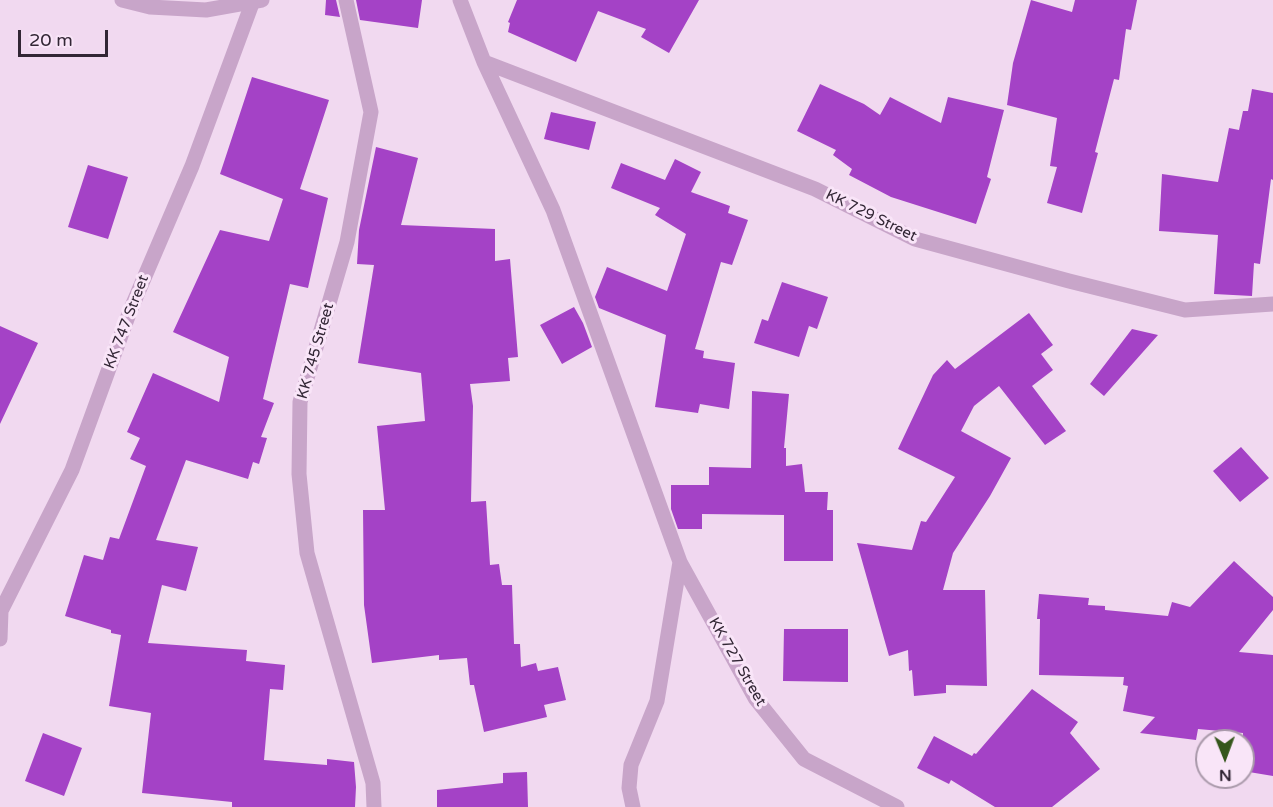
<!DOCTYPE html>
<html>
<head>
<meta charset="utf-8">
<style>
	body { margin:0 }
	#map { position:relative; width:1273px; height:807px; overflow:hidden; background:#f1d9f0; font-family:"Varela Round",sans-serif }
	canvas { display:block }
	.north { position:absolute; left:1195px; top:729px; width:60px; height:60px; box-sizing:border-box; background:#f9e5f8; border:2px solid #a999aa; border-radius:50%; rotate:179deg; font-size:16px; font-weight:700; line-height:24px; text-align:center; color:#322635 }
	.north::after { content:''; display:block; margin:auto; width:21px; height:27px; background:#35561c; clip-path:polygon(50% 0,100% 100%,50% 72%,0 100%) }
	.scale { position:absolute; left:18px; top:30px; width:90px; height:27px; box-sizing:border-box; border:3px solid #322635; border-top:0; padding-left:8px; font-size:18px; line-height:21px; white-space:nowrap; color:#322635; -webkit-text-stroke:4px #f9e5f8; paint-order:stroke }
</style>
</head>
<body>
<div id="map">
<canvas width="1273" height="807"></canvas>
<div class="north">N</div>
<div class="scale">20 m</div>
</div>
<script>
const c = document.querySelector('canvas').getContext('2d');
c.lineJoin = 'round';
function paint(path, color) { c.fillStyle = color; c.fill(path, 'evenodd'); }
const shape = rows => new Path2D(rows.map(r => 'M' + r).join(''));
function strokePath(path, color, width, dash) { c.strokeStyle = color; c.lineWidth = width; c.lineCap = dash ? 'butt' : 'round'; c.setLineDash(dash || []); c.stroke(path); }
function label(font, color, halo, rows, align = 'center') {
  c.font = font + ' "Varela Round",sans-serif'; c.lineWidth = 6; c.setLineDash([]); c.textBaseline = 'middle'; c.strokeStyle = halo; c.fillStyle = color; for (const [text, x, y, turn = 0] of rows) {
    c.save(); c.translate(x, y); c.rotate((+turn || 0) * Math.PI / 180); c.textAlign = isNaN(turn) ? turn : align; if (halo) c.strokeText(text, 0, 0); c.fillText(text, 0, 0); c.restore();
  }
}
paint(shape([
	[326,0,336,0,340,17,325,15],
	[356,0,422,0,418,28,360,20],
	[517,0,699,0,669,53,641,37,646,29,598,11,576,62,508,32,510,23,508,22],
	[1031,0,1072,12,1075,0,1137,0,1131,30,1126,29,1119,80,1114,79,1095,152,1098,153,1082,213,1047,203,1057,167,1050,166,1057,118,1007,105,1013,63],
	[252,77,329,100,300,189,328,198,308,288,290,284,263,399,274,403,261,437,267,438,259,464,253,462,248,479,186,460,156,540,198,547,186,591,162,585,148,643,247,650,246,661,285,665,283,690,270,689,264,760,327,765,327,759,354,762,356,787,355,807,232,807,232,802,142,793,151,713,109,706,121,635,111,633,111,630,65,616,84,555,103,560,110,537,119,539,146,466,130,459,140,438,127,432,153,373,219,402,229,357,173,332,220,230,269,241,283,199,220,174],
	[820,84,864,104,880,115,890,97,941,123,948,97,1004,110,987,177,991,179,976,224,891,197,849,175,852,169,833,155,836,150,797,131],
	[1252,89,1273,93,1273,180,1271,179,1260,264,1254,263,1252,296,1214,294,1218,235,1159,231,1162,174,1218,182,1229,128,1239,130,1243,111,1248,111],
	[551,112,596,122,589,150,544,139],
	[376,147,418,158,401,225,495,229,495,261,510,259,518,357,508,358,510,381,470,384,473,406,471,502,486,501,490,565,499,564,502,585,512,585,514,644,520,644,521,667,536,663,538,671,558,667,566,700,544,705,547,717,484,732,474,685,470,685,467,658,439,660,439,655,372,663,364,605,363,510,385,510,377,426,425,421,421,373,358,363,374,265,357,264,359,230],
	[675,159,701,172,691,192,730,206,728,213,748,220,732,265,721,262,695,349,704,351,703,358,735,363,729,409,700,404,698,413,655,407,666,335,599,308,595,297,607,267,667,291,686,234,655,215,660,208,611,188,621,163,665,180],
	[88,165,128,177,108,239,68,227],
	[782,282,828,297,817,329,809,326,799,357,754,343,762,319,768,321],
	[574,307,583,323,592,347,562,364,540,325],
	[1029,313,1053,345,1041,354,1053,370,1032,386,1066,431,1045,445,999,386,974,406,961,431,1011,458,990,496,953,553,943,590,985,590,987,686,946,685,946,693,914,696,912,670,909,671,908,650,889,656,857,543,912,550,921,521,926,522,955,477,898,449,933,375,947,360,955,369],
	[0,326,38,343,0,424],
	[1132,329,1158,335,1104,396,1090,384],
	[752,391,789,394,784,448,786,448,786,466,802,464,805,492,828,492,827,510,833,510,833,561,784,561,784,515,702,514,702,529,678,529,671,509,671,485,709,485,709,467,751,468],
	[1241,447,1269,478,1240,502,1213,471],
	[1234,561,1273,597,1273,610,1239,652,1273,655,1273,776,1243,771,1243,733,1198,729,1196,740,1140,733,1155,717,1123,711,1128,686,1123,685,1124,677,1039,675,1040,619,1037,619,1039,594,1089,598,1088,605,1105,606,1105,610,1168,616,1172,602,1190,607],
	[784,629,848,629,848,682,783,681],
	[1032,689,1078,722,1070,733,1100,769,1052,807,995,807,951,780,949,784,917,768,934,736,972,756,974,753,976,754],
	[43,733,82,748,64,796,25,781],
	[527,772,528,807,437,807,437,790,503,783,503,773]
]), '#a442c6');
strokePath(shape([
	[346,0,371,112,347,242,300,402,299,474,307,553,373,783,374,807],
	[460,0,484,62,553,210,680,562,755,698,804,759,897,807],
	[484,62,815,189,915,239,1069,281,1185,310,1273,304],
	[0,639,1,611,72,470,130,311,192,166,253,1],
	[633,807,629,788,631,765,657,701,680,562]
]), '#c8a5c9', 15);
strokePath(shape([
	[122,0,150,7,206,10,262,0]
]), '#c8a5c9', 15);
label('15px', '#322635', '#f9e5f8', [
	["KK 729 Street",871,216,26],
	["KK 747 Street",127,322,-69],
	["KK 745 Street",316,351,-74],
	["KK 727 Street",737,662,60]
]);
</script>
</body>
</html>
